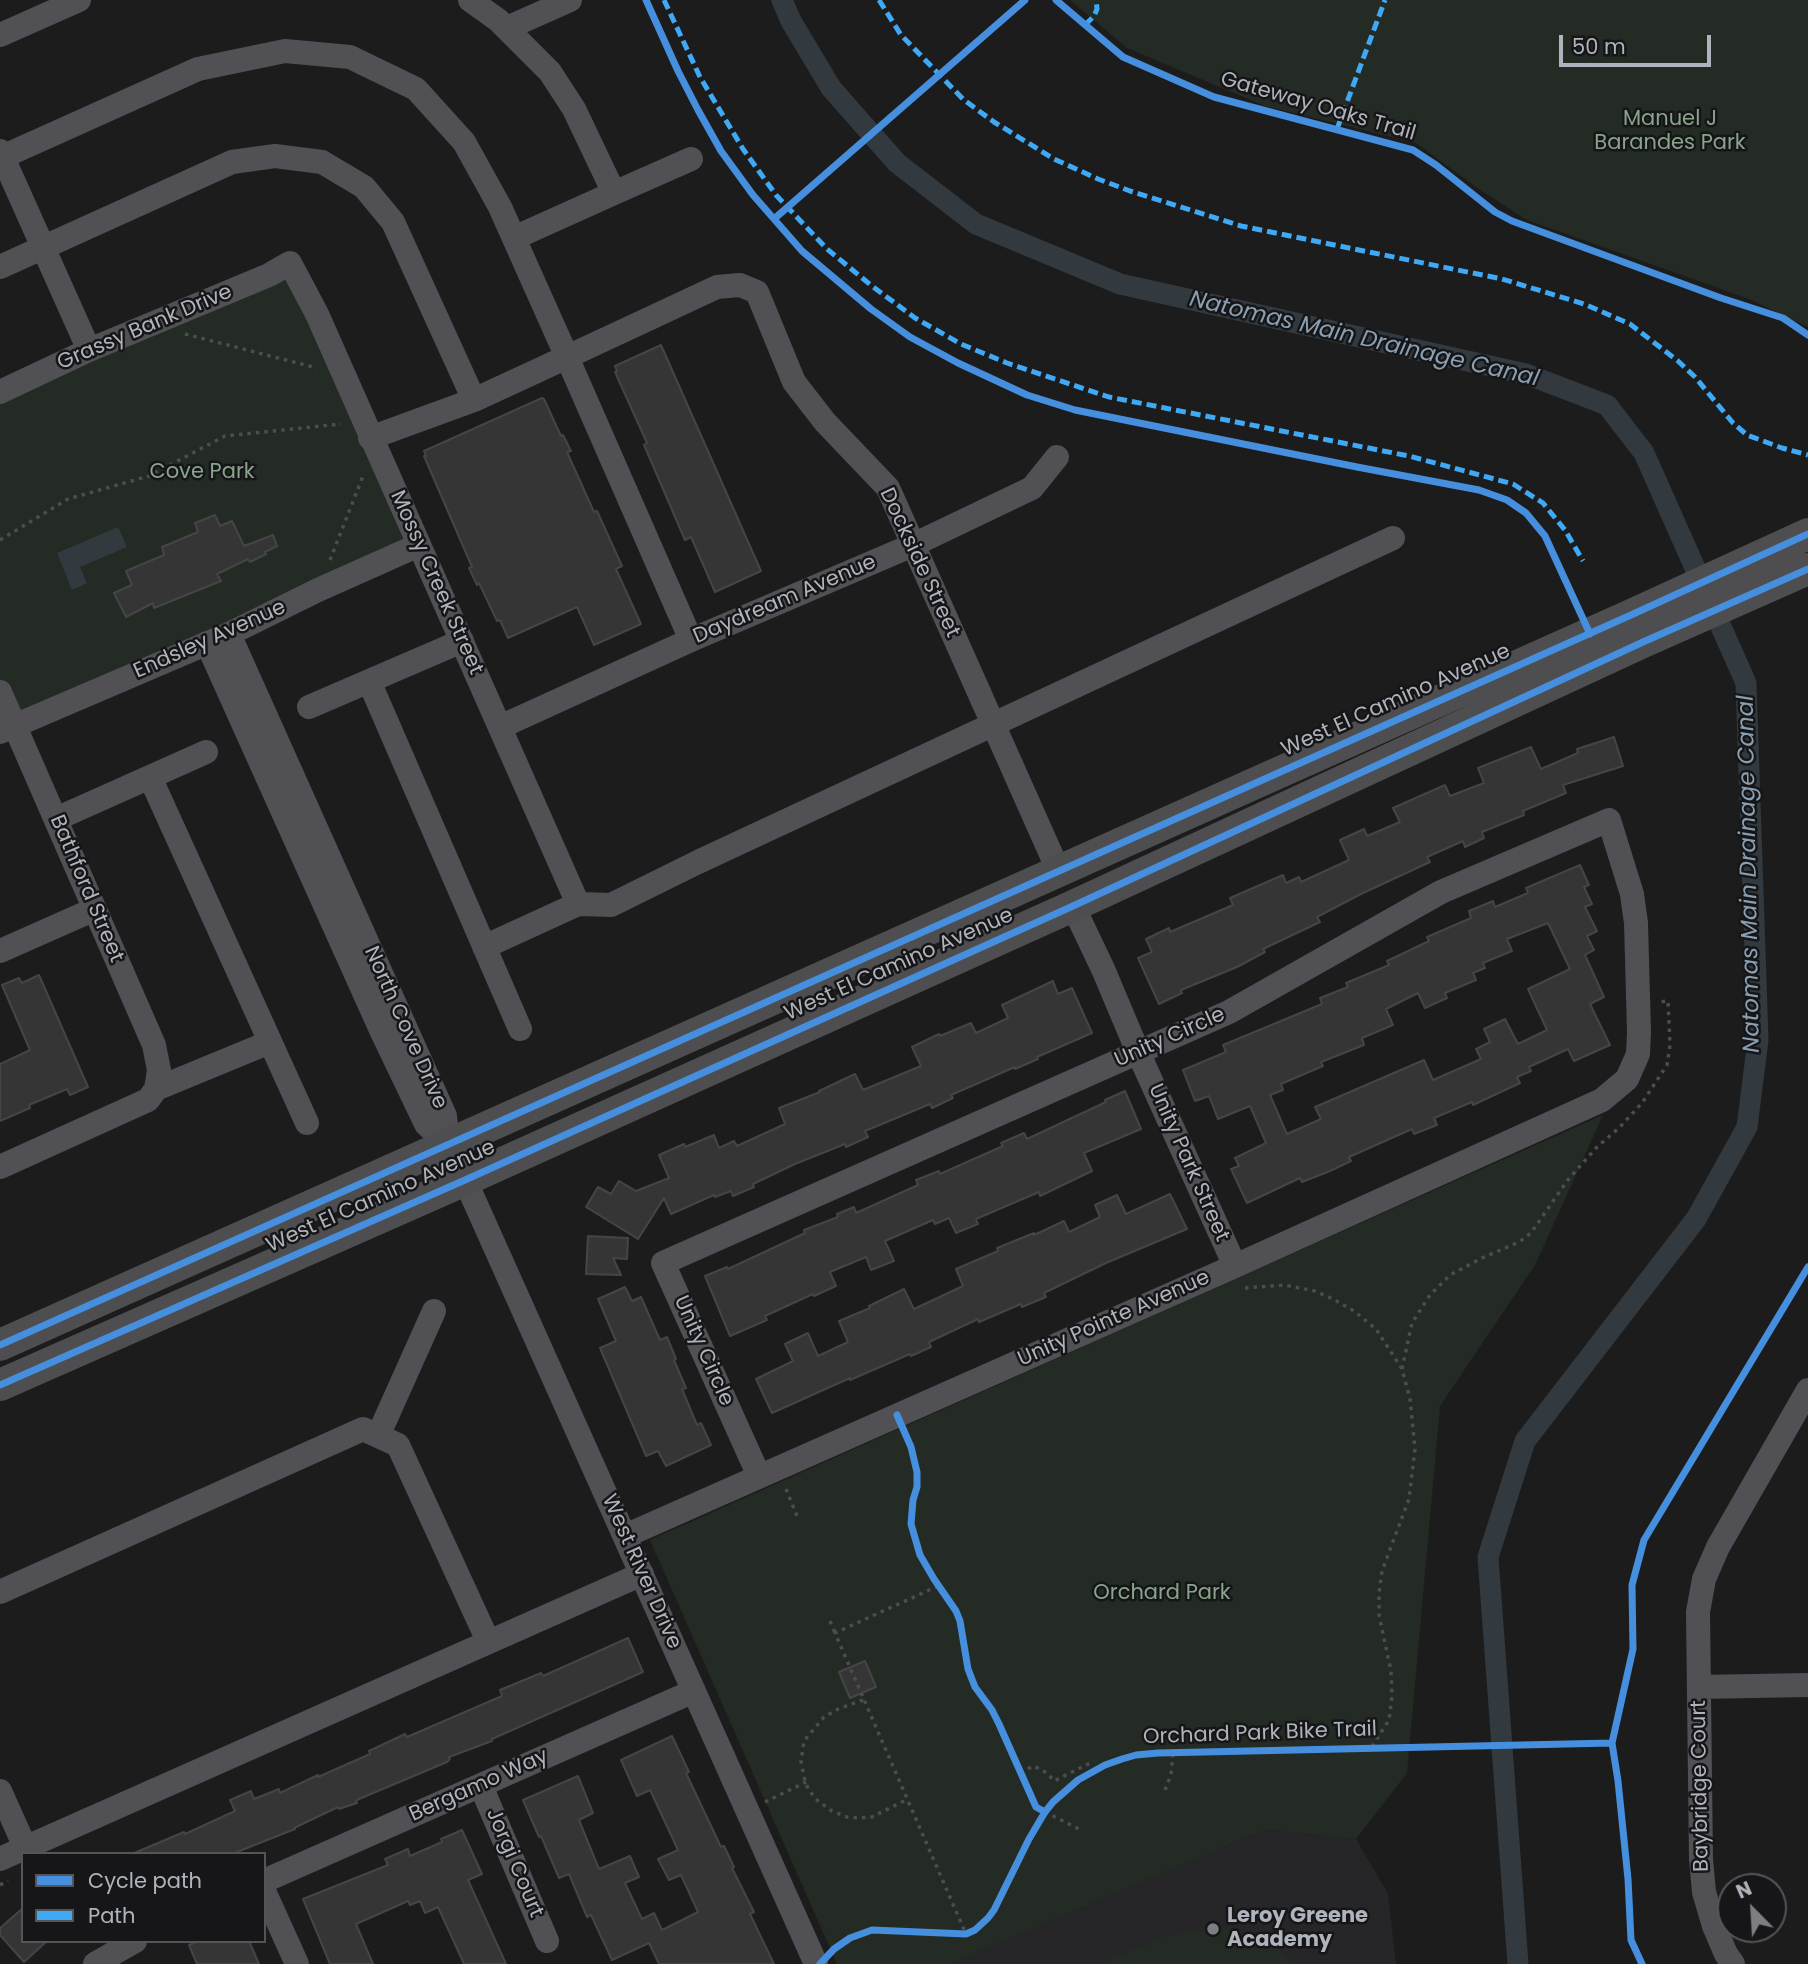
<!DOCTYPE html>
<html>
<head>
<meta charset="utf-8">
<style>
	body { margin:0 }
	#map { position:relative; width:1808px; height:1964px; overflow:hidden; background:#1c1c1c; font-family:Poppins,sans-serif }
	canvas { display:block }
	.legend { position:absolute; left:21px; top:1852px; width:245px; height:91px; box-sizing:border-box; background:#161618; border:2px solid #535559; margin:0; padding:9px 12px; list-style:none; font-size:21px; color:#afb3bb }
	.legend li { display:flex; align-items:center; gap:14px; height:35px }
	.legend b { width:35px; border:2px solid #535559 }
	.north { position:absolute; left:1717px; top:1873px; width:70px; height:70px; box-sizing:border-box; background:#161618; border:2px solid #535559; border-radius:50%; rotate:336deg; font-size:19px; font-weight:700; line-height:28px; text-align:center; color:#afb3bb }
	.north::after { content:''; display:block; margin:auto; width:24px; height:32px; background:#7c7e83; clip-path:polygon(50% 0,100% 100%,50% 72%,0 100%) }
	.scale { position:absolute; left:1559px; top:35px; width:152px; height:32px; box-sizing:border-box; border:4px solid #afb3bb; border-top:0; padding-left:9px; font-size:21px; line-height:24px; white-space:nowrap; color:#afb3bb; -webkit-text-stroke:5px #161618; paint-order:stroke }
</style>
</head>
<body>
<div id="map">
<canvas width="1808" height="1964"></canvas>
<ul class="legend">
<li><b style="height:9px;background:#468fdf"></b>Cycle path</li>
<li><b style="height:9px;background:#3fa9f5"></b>Path</li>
</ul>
<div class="north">N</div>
<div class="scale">50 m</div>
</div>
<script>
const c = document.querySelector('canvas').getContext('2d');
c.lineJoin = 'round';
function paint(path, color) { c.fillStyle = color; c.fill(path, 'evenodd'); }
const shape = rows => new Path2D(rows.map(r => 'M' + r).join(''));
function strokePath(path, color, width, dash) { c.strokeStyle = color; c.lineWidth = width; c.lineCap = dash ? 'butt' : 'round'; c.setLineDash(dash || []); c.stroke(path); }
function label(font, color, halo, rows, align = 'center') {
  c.font = font + ' Poppins,sans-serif'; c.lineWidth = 5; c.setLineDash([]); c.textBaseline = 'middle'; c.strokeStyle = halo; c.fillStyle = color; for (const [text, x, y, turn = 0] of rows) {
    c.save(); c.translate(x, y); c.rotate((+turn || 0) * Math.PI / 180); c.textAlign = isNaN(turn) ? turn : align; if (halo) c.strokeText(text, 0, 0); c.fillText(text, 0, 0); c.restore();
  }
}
paint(shape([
	[1265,1830,1356,1839,1388,1894,1396,1964,951,1964]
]), '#262628');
paint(shape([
	[1070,0,1808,0,1808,327,1749,299,1527,220,1479,189,1416,143,1265,106,1127,48],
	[290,263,419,545,15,726,0,687,0,395],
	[1603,1115,1535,1265,1440,1406,1407,1773,1356,1839,1265,1830,951,1964,837,1964,650,1540],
	[1228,1927,1272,1945,1296,1964,1099,1964,1165,1936]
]), '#242b25');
paint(shape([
	[118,527,127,547,80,567,87,583,72,590,57,553]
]), '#32393f');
strokePath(shape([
	[782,0,791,21,831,88,897,163,976,224,1120,284,1526,374,1607,405,1644,453,1746,683,1758,1040,1747,1127,1696,1219,1525,1441,1488,1557,1518,1964]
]), '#32393f', 21);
const building = shape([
	[661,345,761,571,715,592,691,537,685,540,644,445,647,443,615,372,617,371,615,366,661,345],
	[542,398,544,399,561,436,563,435,571,451,567,452,594,512,597,511,622,566,616,569,641,624,594,645,577,607,508,638,500,620,497,621,479,583,477,585,469,568,472,567,424,456,426,456,424,451,542,398],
	[215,515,220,526,232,521,244,546,273,535,277,546,265,552,266,554,250,562,248,559,217,574,221,581,154,608,153,603,126,617,114,593,132,585,126,571,164,555,162,547,198,532,195,523,215,515],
	[1614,737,1623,766,1563,785,1566,793,1523,811,1524,815,1482,832,1484,838,1465,847,1463,841,1427,857,1430,862,1361,894,1317,917,1320,922,1263,949,1265,952,1237,967,1181,990,1182,993,1159,1004,1138,958,1152,952,1146,939,1169,928,1170,932,1233,905,1230,898,1283,875,1286,883,1299,877,1301,882,1349,860,1340,840,1364,829,1367,836,1400,822,1393,808,1445,785,1450,796,1484,783,1478,768,1531,747,1541,769,1578,753,1577,749,1614,737],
	[1580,865,1589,885,1584,887,1592,904,1585,907,1597,931,1587,936,1594,950,1585,955,1604,997,1590,1004,1610,1045,1574,1061,1568,1049,1529,1067,1531,1071,1517,1077,1520,1083,1473,1105,1472,1102,1434,1118,1437,1125,1414,1134,1412,1129,1349,1157,1351,1161,1330,1171,1302,1182,1300,1178,1247,1203,1231,1169,1239,1166,1235,1158,1266,1143,1250,1106,1218,1119,1209,1096,1195,1101,1183,1070,1226,1052,1223,1045,1322,1004,1320,998,1348,987,1346,983,1389,965,1387,961,1429,941,1427,937,1471,918,1469,911,1493,901,1495,907,1528,893,1526,888,1580,865],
	[1548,923,1570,969,1528,989,1547,1030,1518,1044,1505,1019,1484,1029,1490,1042,1476,1049,1481,1059,1433,1080,1424,1060,1315,1107,1321,1119,1287,1134,1270,1095,1283,1090,1281,1084,1323,1066,1321,1062,1364,1045,1362,1038,1393,1025,1386,1009,1418,993,1425,1008,1447,998,1445,993,1476,980,1473,973,1485,968,1483,963,1512,951,1507,939,1548,923],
	[39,975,88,1087,70,1095,67,1089,29,1105,30,1108,0,1121,0,1064,30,1050,2,985,19,978,22,983,39,975],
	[1053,981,1058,994,1072,988,1092,1033,1037,1057,1038,1059,1015,1069,1015,1067,951,1095,953,1098,932,1108,930,1104,882,1124,865,1131,868,1137,846,1147,845,1144,795,1164,753,1184,754,1187,733,1196,731,1191,715,1197,714,1195,671,1214,664,1198,638,1239,586,1207,598,1187,611,1194,619,1181,636,1191,669,1178,659,1155,684,1144,685,1147,714,1135,719,1148,734,1141,737,1146,785,1124,779,1108,820,1092,819,1091,855,1074,863,1090,921,1066,912,1047,939,1034,940,1036,971,1023,976,1033,1008,1018,1002,1005,1053,981],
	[1125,1091,1141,1129,1084,1153,1092,1171,1040,1196,1039,1192,976,1219,978,1224,956,1233,949,1218,935,1224,933,1220,885,1241,894,1261,871,1270,866,1257,830,1272,836,1286,814,1296,813,1294,765,1316,767,1320,730,1336,705,1276,727,1267,728,1269,805,1233,804,1230,838,1217,837,1214,854,1207,856,1213,918,1185,916,1180,939,1171,940,1174,1003,1146,1001,1143,1024,1133,1027,1139,1106,1102,1105,1100,1125,1091],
	[1170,1194,1187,1229,1106,1263,1044,1293,1046,1297,1022,1307,1021,1304,979,1322,978,1319,929,1342,931,1347,911,1356,910,1354,850,1380,850,1378,772,1413,756,1379,793,1361,785,1344,808,1333,818,1356,848,1342,839,1321,870,1308,869,1306,904,1289,914,1309,963,1286,956,1269,998,1251,997,1248,1034,1233,1034,1235,1064,1221,1069,1232,1100,1217,1095,1205,1117,1195,1126,1214,1170,1194],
	[588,1236,628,1238,627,1259,613,1258,621,1275,586,1274,588,1236],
	[625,1287,632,1301,641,1297,660,1340,667,1337,676,1359,674,1360,686,1388,682,1389,697,1425,701,1423,711,1445,666,1466,658,1451,646,1456,600,1348,616,1341,598,1299,625,1287],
	[628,1638,643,1672,492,1739,492,1741,449,1757,450,1759,447,1762,359,1799,356,1801,357,1803,339,1809,338,1807,294,1828,295,1829,232,1854,132,1854,184,1832,185,1834,235,1811,230,1800,251,1791,254,1799,279,1789,280,1793,318,1775,318,1777,370,1754,369,1751,405,1734,407,1737,502,1696,500,1690,541,1673,543,1676,628,1638],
	[865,1661,876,1687,850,1698,839,1672,865,1661],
	[672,1736,689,1772,686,1773,721,1847,724,1846,734,1867,732,1868,754,1912,750,1914,774,1964,659,1964,649,1943,612,1960,591,1915,587,1917,569,1874,559,1878,541,1836,539,1837,523,1800,578,1776,593,1813,579,1820,599,1869,630,1856,639,1877,625,1883,642,1919,654,1913,662,1930,698,1912,681,1875,669,1880,658,1859,678,1850,650,1790,637,1796,621,1760,672,1736],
	[462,1830,482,1874,468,1880,506,1964,464,1964,438,1907,425,1913,420,1901,410,1905,408,1901,356,1924,373,1964,330,1964,303,1899,388,1865,385,1859,408,1849,410,1856,442,1842,441,1839,462,1830],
	[23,1908,23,1941,47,1941,24,1962,0,1935,0,1928,23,1908],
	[198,1941,249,1941,259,1964,197,1964,189,1945,198,1941]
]);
paint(building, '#353536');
strokePath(building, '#454548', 2);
strokePath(shape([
	[185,334,317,368],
	[0,540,68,499,149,476,225,436,341,424],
	[330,560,363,476],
	[1245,1288,1284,1285,1315,1291,1333,1299,1354,1311,1376,1329,1402,1369,1410,1399,1415,1449,1409,1499,1382,1571,1379,1593,1379,1615,1391,1671,1392,1696,1389,1720,1371,1748],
	[1402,1369,1412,1323,1430,1295,1450,1275,1482,1258,1519,1242,1531,1233,1567,1181,1597,1147,1619,1128,1642,1103,1667,1065,1670,1045,1668,1001,1658,1002],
	[786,1489,797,1516],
	[938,1586,835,1633,966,1934],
	[830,1621,835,1633],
	[863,1700,838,1709,824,1717,804,1741,801,1761,804,1777,808,1789,818,1801,832,1811,847,1817,858,1818,872,1817,906,1800],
	[1020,1772,1034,1766,1047,1773,1054,1781,1094,1761],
	[1165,1790,1171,1775,1173,1753],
	[765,1802,806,1782],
	[1045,1812,1079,1829],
	[0,1885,8,1881]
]), '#4c4d50', 3.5, [3.5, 5]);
strokePath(shape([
	[470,0,498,20,550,72,574,109,614,193,514,238],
	[507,28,570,0],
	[0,35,79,0],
	[0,151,89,350],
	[0,158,198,69,285,51,350,57,416,89,464,142,500,207,567,357,717,287,740,285,757,292,794,382,825,422,888,488,1059,872],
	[614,193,691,159],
	[0,267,232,162,275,156,322,162,364,187,393,222,474,400],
	[0,392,89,350,269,275,290,263,317,314,578,904],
	[370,438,474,400,567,357,691,640],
	[229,634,445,1116,448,1145,465,1180,816,1964],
	[207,643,381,1030,426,1124,448,1145],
	[369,681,520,1029],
	[0,692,154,1045,159,1070,156,1089],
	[309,707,462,641],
	[500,727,691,640,913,545,1032,488,1057,457],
	[0,732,229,634,318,590,419,545],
	[150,777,307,1123],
	[56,819,206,752],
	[1073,906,1103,969,1138,1052,1235,1266],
	[484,947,578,904,611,905,698,862,1393,538],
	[0,951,95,909],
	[0,1167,148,1100,156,1089,270,1042],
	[378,1436,434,1311],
	[625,1536,1235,1266,1602,1100,1627,1079,1638,1054,1639,1032,1636,923,1632,894,1609,820,1441,892,1229,1012,663,1263,759,1476],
	[0,1592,363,1429,398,1445,488,1641],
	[1699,1687,1808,1685],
	[481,1786,547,1941],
	[0,1791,25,1847],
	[0,1859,642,1574],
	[264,1881,694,1691],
	[264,1891,297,1964],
	[95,1964,135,1941],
	[1733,1964,1726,1954,1714,1926,1704,1892,1701,1859,1698,1612,1704,1579,1718,1547,1808,1390]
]), '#515155', 24);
strokePath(shape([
	[0,1345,1631,615,1808,534],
	[0,1385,465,1180,1073,906,1643,642,1808,569]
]), '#4e4e51', 32);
strokePath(shape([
	[664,0,700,77,743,149,776,195,827,249,872,286,915,318,961,344,1007,363,1109,397,1409,456,1513,484,1543,503,1565,530,1583,561],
	[879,0,901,35,964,100,994,122,1054,159,1098,179,1130,191,1241,226,1502,279,1584,304,1630,324,1678,361,1695,377,1733,423,1747,435,1782,448,1808,455],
	[1085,25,1094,16,1097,9,1096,0],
	[1337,129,1385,0]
]), '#3fa9f5', 5, [10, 5]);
strokePath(shape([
	[646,0,678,71,698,110,721,151,753,195,802,251,871,309,910,337,958,363,1027,395,1075,410,1357,467,1479,490,1507,500,1526,513,1545,536,1590,634],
	[1056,0,1123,57,1214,97,1413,150,1436,165,1495,212,1512,221,1721,298,1783,318,1808,335],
	[774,219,1025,0],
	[0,1345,1631,615,1808,534],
	[0,1385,465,1180,1073,906,1643,642,1808,569],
	[897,1415,911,1447,917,1472,917,1487,913,1500,911,1524,920,1555,934,1579,956,1611,960,1621,968,1669,975,1687,992,1710,999,1724,1036,1807,1045,1812],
	[820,1964,834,1949,850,1938,872,1930,966,1934,975,1930,988,1918,994,1910,1029,1839,1045,1812,1053,1802,1078,1780,1105,1765,1122,1759,1136,1755,1158,1753,1612,1743],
	[1642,1964,1631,1940,1628,1879,1618,1781,1612,1743,1633,1649,1632,1585,1644,1540,1808,1267]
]), '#468fdf', 7);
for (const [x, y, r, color] of [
	[1213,1929,7,"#7c7e83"]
]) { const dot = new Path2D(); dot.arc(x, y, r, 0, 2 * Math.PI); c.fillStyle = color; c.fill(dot); strokePath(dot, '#161618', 2.5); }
label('21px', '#afb3bb', '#161618', [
	["Gateway Oaks Trail",1318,107,16],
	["Grassy Bank Drive",145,328,-23],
	["Dockside Street",919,563,65],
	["Mossy Creek Street",436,583,66],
	["Daydream Avenue",785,600,-23],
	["Endsley Avenue",210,640,-24],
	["West El Camino Avenue",1396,701,-24],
	["Bathford Street",86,889,67],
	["West El Camino Avenue",899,965,-24],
	["North Cove Drive",405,1028,66],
	["Unity Circle",1170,1038,-24],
	["Unity Park Street",1188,1163,66],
	["West El Camino Avenue",381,1197,-24],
	["Unity Pointe Avenue",1114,1319,-24],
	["Unity Circle",703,1351,66],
	["West River Drive",641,1572,66],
	["Orchard Park Bike Trail",1260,1734,-2],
	["Bergamo Way",479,1786,-24],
	["Baybridge Court",1701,1786,-91],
	["Jorgi Court",514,1863,67]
]);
label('21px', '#88a48a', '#161618', [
	["Manuel J",1670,120],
	["Barandes Park",1670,144],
	["Cove Park",202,473],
	["Orchard Park",1162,1594]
]);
label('bold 21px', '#afb3bb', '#161618', [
	["Leroy Greene",1227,1917],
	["Academy",1227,1941]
], 'left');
label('italic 23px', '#8aa0b2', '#161618', [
	["Natomas Main Drainage Canal",1364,340,13],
	["Natomas Main Drainage Canal",1750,874,-91]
]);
</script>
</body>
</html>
